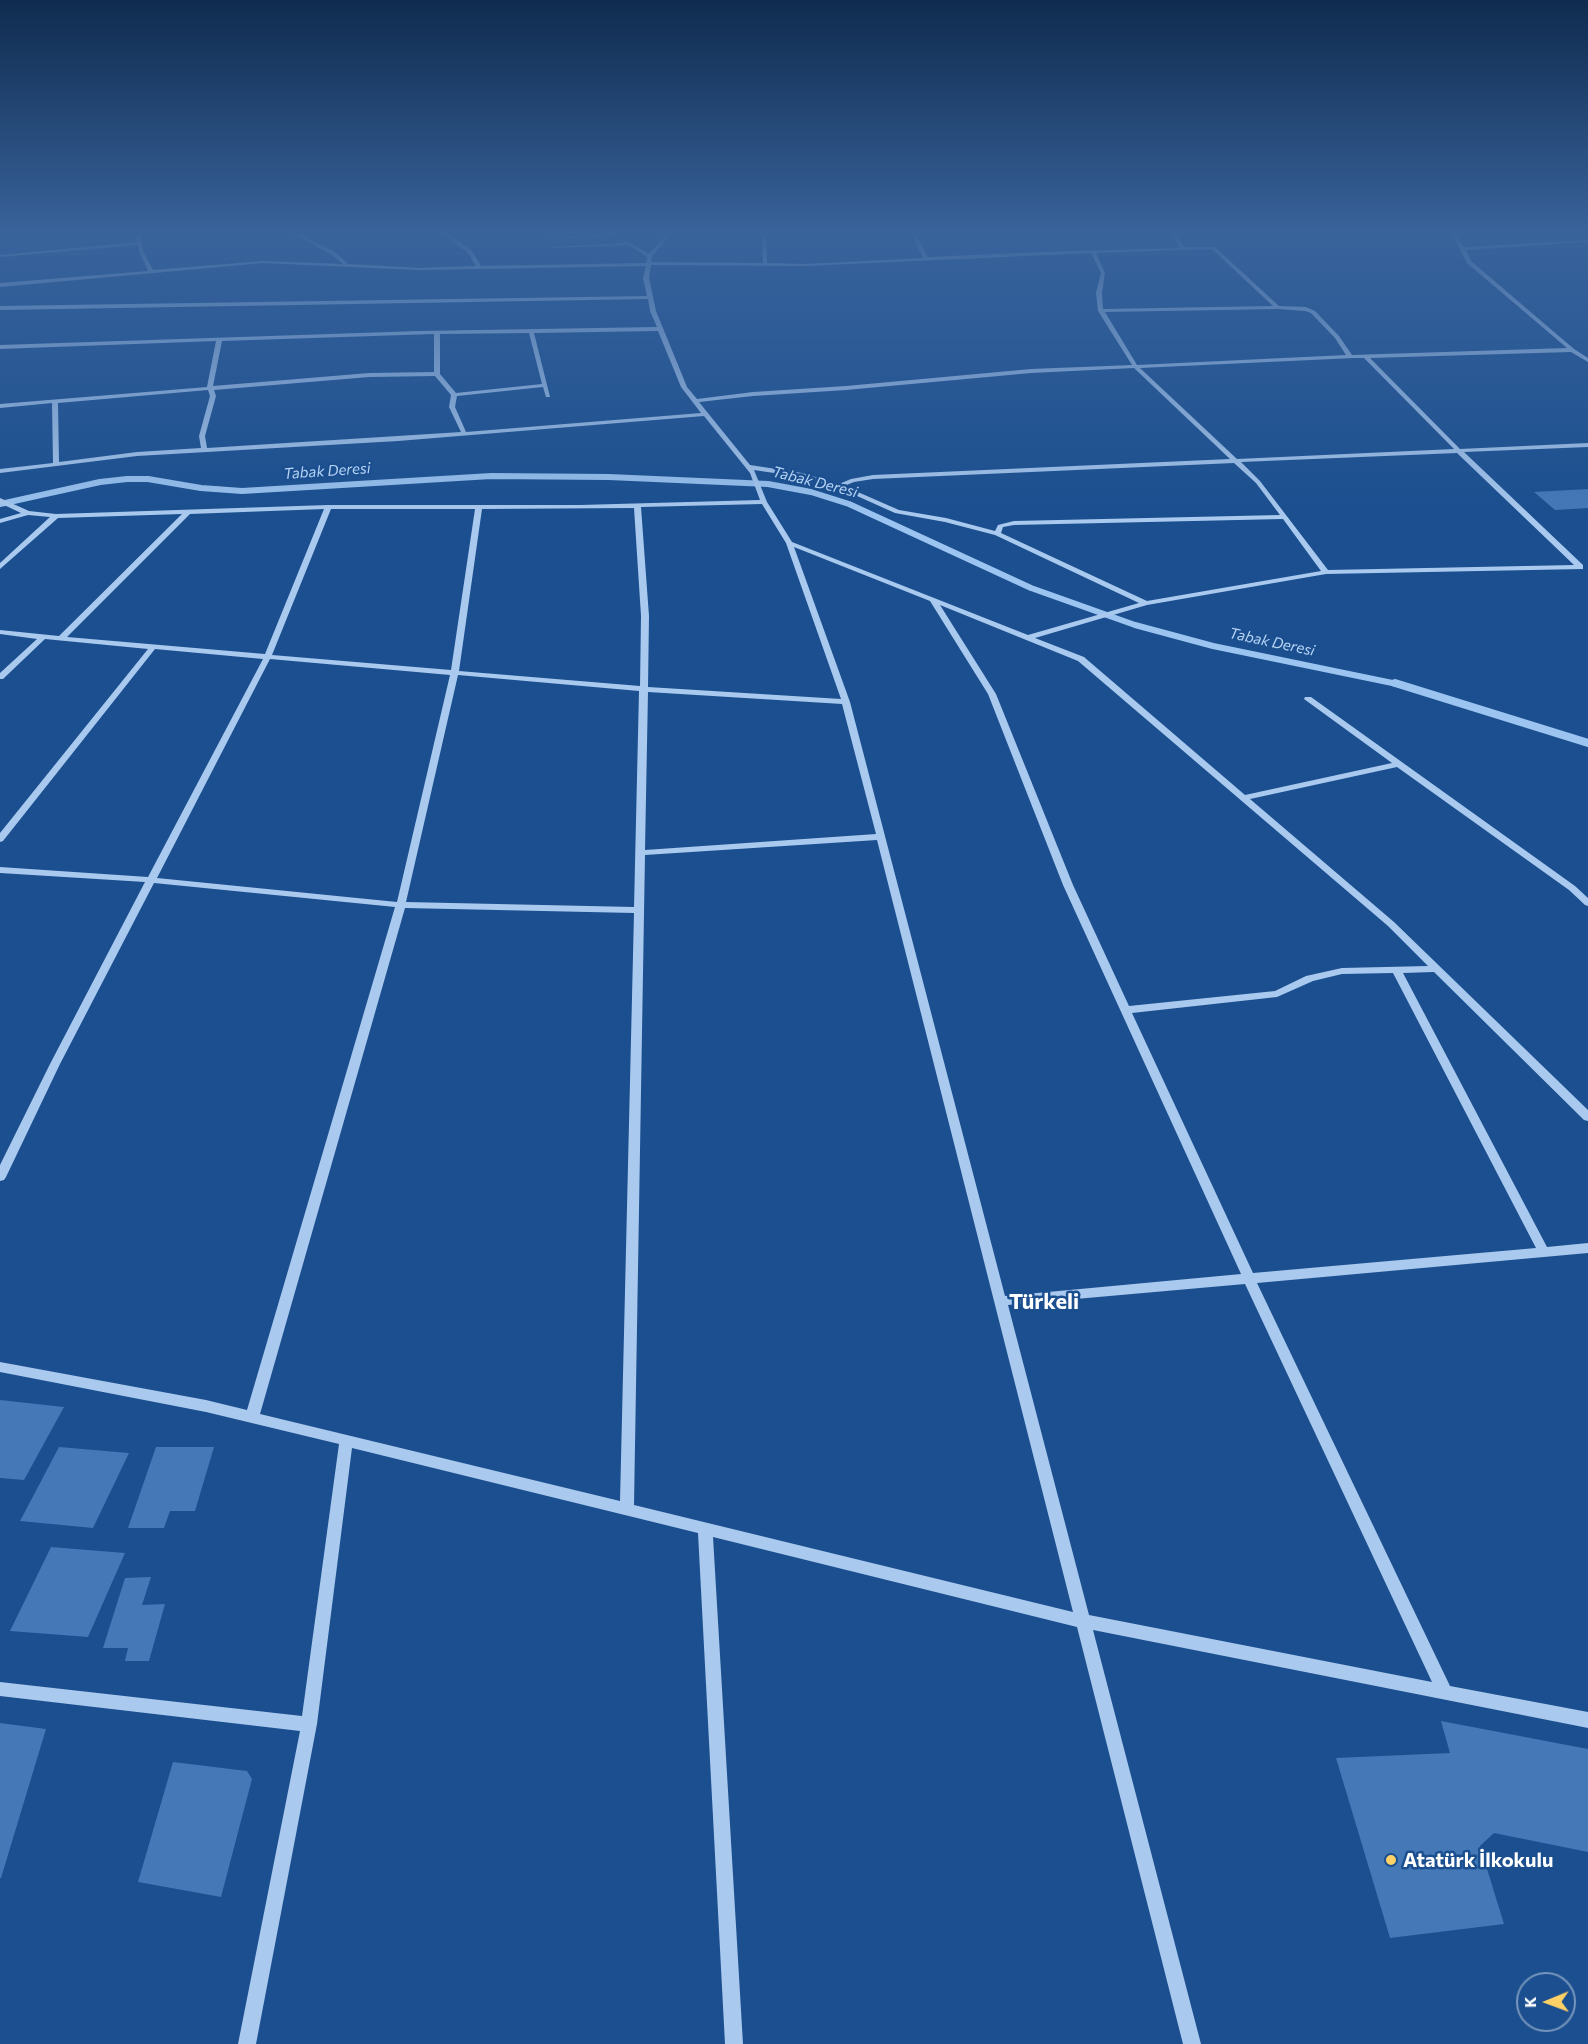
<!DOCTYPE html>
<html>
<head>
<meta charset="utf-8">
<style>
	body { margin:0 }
	#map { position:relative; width:1588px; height:2044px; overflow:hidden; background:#1b4f8f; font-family:Commissioner,sans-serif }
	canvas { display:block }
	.north { position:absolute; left:1516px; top:1972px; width:60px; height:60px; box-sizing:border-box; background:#1b4f8f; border:2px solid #7695bc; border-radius:50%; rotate:269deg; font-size:16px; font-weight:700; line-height:24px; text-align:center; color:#fff }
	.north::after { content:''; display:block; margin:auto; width:21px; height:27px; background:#ffd166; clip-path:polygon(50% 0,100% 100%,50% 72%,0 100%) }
</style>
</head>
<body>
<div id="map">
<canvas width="1588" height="2044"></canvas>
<div class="north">K</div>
</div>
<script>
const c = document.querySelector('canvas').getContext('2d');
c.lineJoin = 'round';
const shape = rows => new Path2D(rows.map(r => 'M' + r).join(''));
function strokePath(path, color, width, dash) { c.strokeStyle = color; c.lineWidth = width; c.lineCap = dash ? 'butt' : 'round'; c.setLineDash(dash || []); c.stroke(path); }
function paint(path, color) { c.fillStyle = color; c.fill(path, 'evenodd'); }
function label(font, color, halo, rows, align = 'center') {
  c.font = font + ' Commissioner,sans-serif'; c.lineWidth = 5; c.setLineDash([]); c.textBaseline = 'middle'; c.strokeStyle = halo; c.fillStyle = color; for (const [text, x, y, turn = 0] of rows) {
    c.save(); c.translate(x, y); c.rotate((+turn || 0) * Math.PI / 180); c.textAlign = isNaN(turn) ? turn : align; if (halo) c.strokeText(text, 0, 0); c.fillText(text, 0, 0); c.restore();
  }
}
strokePath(shape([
	[0,504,100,482,127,479,148,479,201,488,242,491,491,476,609,477,768,484,811,492,849,504,1031,588,1135,625,1213,646,1402,685]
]), '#9cc4f0', 6);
strokePath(shape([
	[1395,683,1588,743]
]), '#9cc4f0', 8);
paint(shape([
	[1588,489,1588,508,1555,510,1534,492],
	[0,1400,64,1407,24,1480,0,1478],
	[59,1447,129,1453,93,1528,20,1521],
	[156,1447,214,1447,195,1511,170,1511,164,1528,128,1528],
	[51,1547,125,1553,88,1637,10,1631],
	[151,1577,142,1605,165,1604,149,1661,125,1661,128,1648,103,1648,125,1578],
	[1441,1721,1588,1749,1588,1852,1494,1833,1480,1846,1504,1924,1390,1938,1336,1758,1450,1753],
	[0,1723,46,1729,1,1878,0,1878],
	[173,1762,247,1771,252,1779,221,1897,138,1882]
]), '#4478b7');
paint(shape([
	[136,231,140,231,143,251,153,270,263,261,343,264,331,254,287,231,293,231,335,252,348,264,419,268,476,266,468,253,439,231,444,231,472,251,481,266,646,263,647,257,629,245,551,248,549,247,625,243,623,241,625,240,649,254,670,231,674,231,652,256,651,262,763,263,762,231,766,231,767,263,805,264,923,258,910,231,914,231,928,257,1042,252,1179,248,1172,231,1176,231,1184,247,1215,247,1279,306,1306,307,1315,311,1339,336,1352,355,1567,348,1467,263,1450,231,1454,231,1464,247,1588,240,1588,242,1466,250,1471,261,1574,349,1588,358,1588,362,1571,352,1370,358,1460,449,1588,443,1588,447,1464,452,1583,565,1583,569,1326,574,1147,605,1035,638,1084,657,1245,795,1392,763,1304,699,1305,697,1311,697,1575,886,1588,898,1588,906,1585,905,1569,890,1397,767,1250,799,1394,922,1588,1110,1588,1121,1584,1120,1434,972,1403,973,1547,1247,1588,1243,1588,1253,1257,1283,1450,1686,1588,1712,1588,1728,1093,1630,1201,2044,1183,2044,1077,1627,713,1537,743,2044,725,2044,698,1533,352,1448,317,1724,256,2044,238,2044,300,1731,0,1696,0,1682,302,1716,339,1444,206,1412,0,1372,0,1362,206,1400,247,1410,395,907,154,883,60,1064,6,1177,4,1180,0,1181,0,1165,50,1064,145,882,0,873,0,867,148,877,263,659,155,649,3,841,0,842,0,833,148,649,45,639,3,679,0,679,0,673,37,639,0,634,0,630,59,636,182,514,58,518,0,569,0,563,50,517,28,515,0,523,0,519,21,513,0,503,0,498,29,511,56,514,328,505,580,505,760,500,750,473,704,416,398,441,137,456,0,473,0,469,53,463,52,403,0,408,0,404,207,387,216,341,0,349,0,345,419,331,657,327,650,311,648,299,0,310,0,306,647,296,643,278,646,266,419,270,263,263,0,287,0,283,148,271,139,251,138,245,0,257,0,255,137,242,136,231],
	[1212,249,1273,306,1103,309,1102,293,1105,273,1096,253,1212,249],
	[1091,253,1101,273,1096,293,1098,311,1132,365,1031,369,846,386,753,392,697,399,687,387,656,311,649,278,651,265,805,266,1091,253],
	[1278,309,1305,311,1311,313,1335,338,1346,355,1137,365,1105,312,1278,309],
	[658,331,681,387,701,413,466,432,455,407,457,396,543,387,546,397,550,397,534,333,658,331],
	[529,333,542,384,456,393,440,374,440,334,529,333],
	[434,334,434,372,369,373,213,386,222,341,434,334],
	[1354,358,1364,358,1454,449,1237,459,1140,368,1354,358],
	[1134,368,1230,459,873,475,851,479,839,484,802,473,750,465,699,402,753,396,846,390,1031,373,1134,368],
	[435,376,451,395,449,407,461,432,207,448,205,436,216,396,214,390,369,377,435,376],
	[208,390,210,396,199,436,201,448,137,452,59,462,58,403,208,390],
	[1457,453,1574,565,1328,570,1260,481,1241,462,1457,453],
	[1234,463,1256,483,1280,515,1014,521,998,525,995,531,946,518,899,510,844,486,854,482,873,479,1234,463],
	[754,470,801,477,837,487,895,513,945,522,995,535,1139,603,1028,635,792,542,767,502,754,470],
	[762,504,786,543,841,699,648,687,649,616,641,507,762,504],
	[634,508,641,616,640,686,459,671,482,509,634,508],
	[324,509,265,654,67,637,190,514,324,509],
	[331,509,475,509,451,670,272,655,331,509],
	[1283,519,1321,571,1147,601,1001,533,1003,527,1014,525,1283,519],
	[794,547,930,601,988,694,1063,885,1241,1274,1005,1296,850,702,794,547],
	[940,605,1078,661,1388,926,1428,966,1342,968,1306,976,1275,991,1129,1006,1073,885,996,694,940,605],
	[270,659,450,675,397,902,157,878,270,659],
	[458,675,639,691,634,907,406,902,458,675],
	[648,692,842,704,876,834,645,850,648,692],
	[877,840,994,1301,1073,1612,634,1505,645,855,877,840],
	[405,908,634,913,620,1501,260,1414,405,908],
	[1393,973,1536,1248,1253,1273,1132,1013,1277,997,1313,981,1342,974,1393,973],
	[1245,1284,1432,1682,1089,1615,1008,1305,1245,1284],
	[615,234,617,236,553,239,551,238,615,234]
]), '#a9c9ee');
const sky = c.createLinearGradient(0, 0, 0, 517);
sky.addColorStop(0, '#0f2b4f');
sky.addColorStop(0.45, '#39639b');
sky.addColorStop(1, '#39639b00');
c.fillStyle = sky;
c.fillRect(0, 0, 1588, 517);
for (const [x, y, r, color] of [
	[1391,1860,6,"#ffd166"]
]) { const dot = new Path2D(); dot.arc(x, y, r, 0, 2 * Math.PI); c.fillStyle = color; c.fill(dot); strokePath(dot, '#1b4f8f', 2); }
label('italic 15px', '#b5d3f5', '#1b4f8f', [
	["Tabak Deresi",327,471,-4],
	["Tabak Deresi",815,482,14],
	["Tabak Deresi",1272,642,12]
]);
label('bold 20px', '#fff', '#1b4f8f', [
	["Atatürk İlkokulu",1403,1860]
], 'left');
label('bold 22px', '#fff', '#1b4f8f', [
	["Türkeli",1044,1302]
]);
</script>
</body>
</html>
